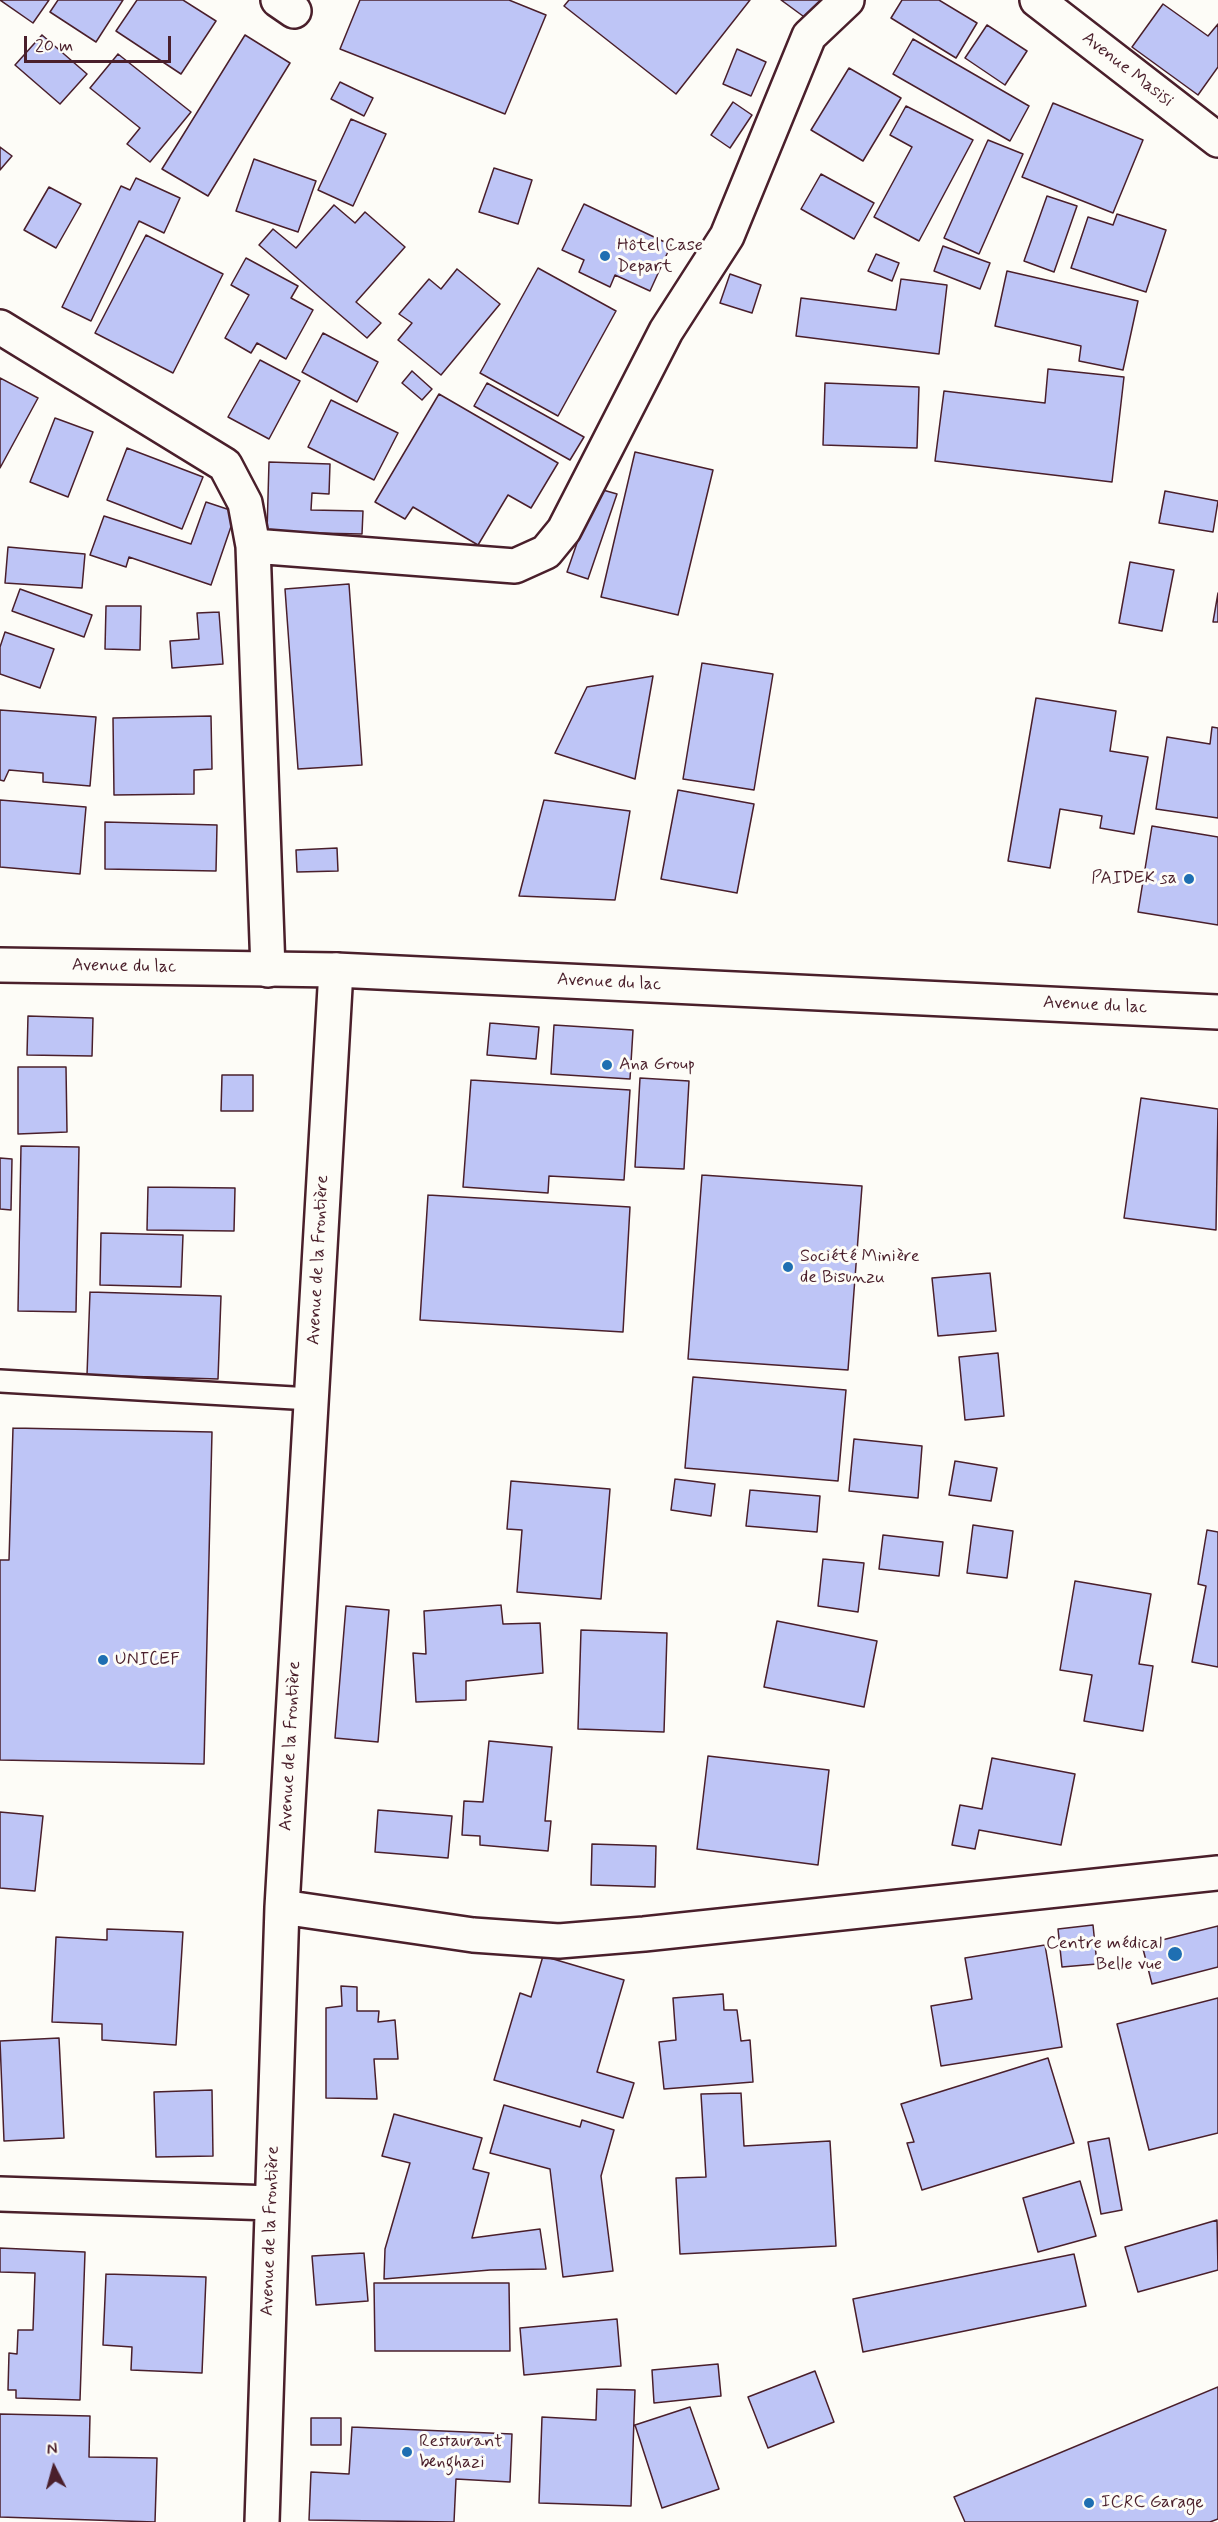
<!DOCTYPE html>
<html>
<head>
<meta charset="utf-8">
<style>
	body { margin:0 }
	#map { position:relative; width:1218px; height:2522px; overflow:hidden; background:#fdfcf7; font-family:Mynerve,sans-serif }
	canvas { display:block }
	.north { position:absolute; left:24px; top:2438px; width:60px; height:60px; -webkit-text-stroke:4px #fdfcf7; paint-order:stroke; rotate:354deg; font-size:16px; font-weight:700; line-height:24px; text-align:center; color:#4a1f2b }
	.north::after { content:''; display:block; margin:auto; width:21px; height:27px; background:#4a1f2b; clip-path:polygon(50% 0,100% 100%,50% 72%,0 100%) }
	.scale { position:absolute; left:24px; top:36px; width:147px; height:27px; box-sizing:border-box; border:3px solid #4a1f2b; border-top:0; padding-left:8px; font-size:18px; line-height:21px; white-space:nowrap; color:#4a1f2b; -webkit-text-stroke:4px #fdfcf7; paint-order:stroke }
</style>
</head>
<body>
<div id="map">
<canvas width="1218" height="2522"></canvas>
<div class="north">N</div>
<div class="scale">20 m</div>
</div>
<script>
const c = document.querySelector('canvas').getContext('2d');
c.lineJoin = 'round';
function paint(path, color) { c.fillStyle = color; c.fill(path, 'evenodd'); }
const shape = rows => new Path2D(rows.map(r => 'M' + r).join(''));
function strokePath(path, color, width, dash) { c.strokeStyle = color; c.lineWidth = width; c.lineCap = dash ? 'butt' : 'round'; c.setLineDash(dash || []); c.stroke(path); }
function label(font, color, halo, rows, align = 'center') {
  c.font = font + ' Mynerve,sans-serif'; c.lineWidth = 6; c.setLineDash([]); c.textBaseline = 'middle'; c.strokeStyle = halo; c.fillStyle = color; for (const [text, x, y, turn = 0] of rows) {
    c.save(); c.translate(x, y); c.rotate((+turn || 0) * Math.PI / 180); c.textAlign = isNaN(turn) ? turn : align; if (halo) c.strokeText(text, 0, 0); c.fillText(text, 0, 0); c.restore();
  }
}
const building = shape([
	[0,0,49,0,33,23,0,0],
	[58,0,123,0,96,42,50,12,58,0],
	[137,0,183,0,216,21,181,74,116,31,137,0],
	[360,0,509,0,546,15,505,114,340,49,360,0],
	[569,0,750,0,676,94,564,6,569,0],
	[781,0,822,0,807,19,781,0],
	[902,0,939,0,977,23,956,58,891,18,902,0],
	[1163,4,1208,36,1218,24,1218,67,1198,95,1132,47,1163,4],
	[987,25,1027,51,1005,85,965,58,987,25],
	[42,35,87,74,60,104,15,65,42,35],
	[245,35,290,63,208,196,162,169,245,35],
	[913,39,1029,106,1010,141,893,74,913,39],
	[737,49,766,62,751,96,723,84,737,49],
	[118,54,191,112,150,162,127,144,140,128,90,88,118,54],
	[849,68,901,98,863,161,811,130,849,68],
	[340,82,373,98,364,116,331,99,340,82],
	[733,102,752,115,730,148,711,135,733,102],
	[1053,103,1143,140,1113,213,1022,177,1053,103],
	[906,106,973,140,919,241,874,217,912,147,890,135,906,106],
	[351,119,386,134,353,206,318,190,351,119],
	[988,140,1023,154,979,254,944,238,988,140],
	[0,147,12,156,0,170,0,147],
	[254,159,316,181,298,232,236,211,254,159],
	[494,168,532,180,518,224,479,212,494,168],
	[821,174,874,203,854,239,801,209,821,174],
	[136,178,180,198,164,233,139,221,91,321,62,307,121,186,130,190,136,178],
	[49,187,81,204,56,248,24,230,49,187],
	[1047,196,1077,206,1054,272,1024,261,1047,196],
	[584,204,671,245,650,291,615,275,610,287,579,272,584,260,562,250,584,204],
	[334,205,355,223,365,212,405,247,356,302,381,323,367,338,259,245,273,229,296,248,334,205],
	[1117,214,1166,230,1146,292,1071,268,1088,217,1113,225,1117,214],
	[146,235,223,274,173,373,95,333,146,235],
	[943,246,990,263,980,289,934,271,943,246],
	[876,254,899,263,892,281,868,271,876,254],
	[246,258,298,286,291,298,313,310,286,359,257,343,251,353,225,338,249,295,231,285,246,258],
	[538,268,616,311,558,416,480,373,538,268],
	[457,269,500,304,441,375,398,340,412,323,399,314,429,279,441,289,457,269],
	[1007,271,1138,301,1123,370,1079,361,1081,346,995,326,1007,271],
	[730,274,761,285,752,313,720,303,730,274],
	[901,279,947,285,939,354,796,336,801,298,896,310,901,279],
	[323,333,378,362,357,402,302,372,323,333],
	[260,360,300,381,269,439,228,417,260,360],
	[1048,369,1124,377,1112,482,935,461,944,391,1045,403,1048,369],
	[412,371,432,389,422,400,402,383,412,371],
	[0,378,38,398,0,468,0,378],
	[487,383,584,437,570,460,474,406,487,383],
	[825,383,919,387,917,448,823,445,825,383],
	[439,394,558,463,531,508,508,495,478,545,413,507,405,519,375,502,439,394],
	[331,400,398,433,374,480,308,447,331,400],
	[55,418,93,432,68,497,30,482,55,418],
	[127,448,203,477,182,529,107,500,127,448],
	[635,452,713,470,678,615,601,597,635,452],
	[269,462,330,464,329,494,312,493,311,510,363,511,362,534,267,532,269,462],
	[596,488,617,494,588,579,567,572,596,488],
	[1165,491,1218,501,1213,532,1159,523,1165,491],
	[206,502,236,512,211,585,129,557,126,567,90,555,104,516,191,544,206,502],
	[8,547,85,554,82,588,5,583,8,547],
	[1130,562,1174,570,1162,631,1119,623,1130,562],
	[349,584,362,765,298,769,285,589,349,584],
	[20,589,92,615,84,637,12,611,20,589],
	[1218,593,1218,622,1213,622,1218,593],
	[106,606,141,606,140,650,105,649,106,606],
	[219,612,223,664,172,668,170,641,199,639,197,613,219,612],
	[5,632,54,649,40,688,0,674,0,647,5,632],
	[702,663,773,674,754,790,683,779,702,663],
	[653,676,635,779,555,753,587,687,653,676],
	[1036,698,1116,711,1110,751,1148,757,1134,834,1100,828,1102,816,1060,809,1050,868,1008,861,1036,698],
	[0,710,96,717,90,786,43,782,43,773,9,770,4,781,0,780,0,710],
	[211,716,212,769,194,770,194,794,114,795,113,718,211,716],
	[1212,727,1218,728,1218,818,1156,809,1167,737,1210,744,1212,727],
	[678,790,754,804,737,893,661,879,678,790],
	[0,800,86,807,80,874,0,867,0,800],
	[544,800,630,811,615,900,519,896,544,800],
	[105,822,217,825,216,871,105,869,105,822],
	[1152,826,1218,837,1218,925,1138,912,1152,826],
	[337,848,338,871,297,872,296,850,337,848],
	[28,1016,93,1018,92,1056,27,1055,28,1016],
	[490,1023,539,1027,536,1059,487,1055,490,1023],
	[554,1025,633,1030,630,1079,551,1074,554,1025],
	[18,1067,66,1067,67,1132,18,1134,18,1067],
	[222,1075,253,1075,253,1111,221,1111,222,1075],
	[640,1078,689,1081,684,1169,635,1167,640,1078],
	[471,1080,630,1090,624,1180,549,1176,548,1193,463,1187,471,1080],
	[1141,1098,1218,1109,1216,1230,1124,1218,1141,1098],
	[21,1146,79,1147,76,1312,18,1311,21,1146],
	[0,1158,12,1159,11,1210,0,1209,0,1158],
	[702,1175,862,1186,848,1370,688,1359,702,1175],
	[148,1187,235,1188,234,1231,147,1230,148,1187],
	[428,1195,630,1207,623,1332,420,1320,428,1195],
	[101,1233,183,1235,181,1287,100,1285,101,1233],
	[990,1273,996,1331,938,1336,932,1278,990,1273],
	[90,1292,221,1296,218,1379,87,1375,90,1292],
	[998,1353,1004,1416,965,1420,959,1357,998,1353],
	[693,1377,846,1390,838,1481,685,1468,693,1377],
	[13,1428,212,1432,204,1764,0,1760,0,1560,9,1560,13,1428],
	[854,1439,922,1446,918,1498,849,1491,854,1439],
	[955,1461,997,1468,991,1501,949,1495,955,1461],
	[675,1479,715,1484,711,1516,671,1510,675,1479],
	[511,1481,610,1489,601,1599,517,1592,522,1530,507,1529,511,1481],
	[750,1490,820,1496,817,1532,746,1526,750,1490],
	[973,1525,1013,1531,1007,1578,967,1573,973,1525],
	[1207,1530,1218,1532,1218,1667,1192,1662,1206,1586,1198,1584,1207,1530],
	[883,1535,943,1542,939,1576,879,1569,883,1535],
	[823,1559,864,1563,858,1612,818,1606,823,1559],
	[1075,1581,1151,1594,1139,1664,1153,1666,1143,1731,1084,1721,1092,1675,1060,1670,1075,1581],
	[501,1605,503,1624,540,1623,543,1673,466,1681,466,1700,416,1702,413,1653,426,1654,424,1611,501,1605],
	[346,1606,389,1610,378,1742,335,1738,346,1606],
	[777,1621,877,1641,864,1707,764,1687,777,1621],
	[581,1630,667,1633,664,1732,578,1729,581,1630],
	[489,1741,552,1747,545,1821,551,1821,548,1851,480,1845,480,1836,462,1835,464,1801,483,1802,489,1741],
	[708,1756,829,1770,818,1865,697,1849,708,1756],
	[992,1758,1075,1774,1061,1845,979,1830,975,1849,952,1845,960,1805,982,1809,992,1758],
	[378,1810,452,1816,448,1858,375,1852,378,1810],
	[0,1812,43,1816,35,1891,0,1888,0,1812],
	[592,1844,656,1846,655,1887,591,1885,592,1844],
	[1093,1925,1097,1964,1062,1967,1058,1929,1093,1925],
	[1218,1926,1218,1967,1152,1984,1142,1945,1218,1926],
	[107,1929,183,1932,176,2045,102,2040,102,2024,52,2022,56,1937,107,1940,107,1929],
	[1045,1945,1062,2047,941,2066,931,2006,972,1999,965,1958,1045,1945],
	[543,1956,624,1980,597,2072,634,2083,623,2118,494,2080,520,1993,531,1997,543,1956],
	[341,1986,357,1987,357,2011,379,2011,378,2022,395,2020,398,2059,374,2059,377,2099,326,2098,326,2008,342,2006,341,1986],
	[723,1994,724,2010,737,2010,741,2041,750,2040,753,2082,664,2089,659,2042,676,2040,673,1998,723,1994],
	[1218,1998,1218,2133,1149,2150,1117,2024,1218,1998],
	[59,2038,64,2138,4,2141,0,2041,59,2038],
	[1048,2058,1074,2143,922,2190,907,2143,914,2142,901,2104,1048,2058],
	[212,2090,213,2156,156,2157,154,2092,212,2090],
	[741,2093,744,2146,830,2141,836,2246,680,2254,676,2178,706,2177,701,2094,741,2093],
	[504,2105,580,2127,582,2120,614,2130,601,2176,613,2271,563,2277,550,2169,490,2153,504,2105],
	[394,2114,482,2138,473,2169,489,2173,472,2238,540,2229,546,2269,490,2270,384,2279,385,2249,410,2163,382,2156,394,2114],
	[1109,2138,1122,2210,1101,2214,1088,2142,1109,2138],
	[1080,2181,1096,2236,1038,2252,1023,2198,1080,2181],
	[1217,2220,1218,2270,1138,2292,1125,2247,1217,2220],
	[0,2248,85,2252,80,2400,16,2398,16,2390,8,2390,9,2353,17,2354,18,2330,33,2330,35,2273,0,2272,0,2248],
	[364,2253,368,2301,316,2305,312,2256,364,2253],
	[1074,2254,1086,2306,863,2352,853,2299,1074,2254],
	[106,2274,206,2277,202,2373,131,2370,132,2347,103,2345,106,2274],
	[374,2283,509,2283,510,2351,375,2351,374,2283],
	[617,2319,621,2366,524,2375,520,2328,617,2319],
	[718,2364,721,2396,654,2403,652,2370,718,2364],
	[815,2371,834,2422,768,2448,748,2397,815,2371],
	[1218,2387,1218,2519,1210,2522,965,2522,954,2497,1218,2387],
	[597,2389,635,2390,631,2506,539,2503,542,2417,596,2420,597,2389],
	[690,2407,719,2489,662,2508,635,2425,690,2407],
	[0,2414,90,2416,89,2457,157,2458,155,2522,0,2517,0,2414],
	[311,2418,341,2418,341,2445,311,2445,311,2418],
	[352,2427,512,2434,510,2482,456,2479,454,2522,309,2520,311,2472,349,2474,352,2427]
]);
paint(building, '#bec5f6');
strokePath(building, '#4a1f2b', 1.5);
const lane = shape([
	[0,1381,311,1399]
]);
const street = shape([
	[278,0,294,11],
	[1037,0,1218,140],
	[0,327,225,465,245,503,253,546,268,970],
	[253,546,515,566,546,552,564,530,666,331,727,236,809,36,847,0],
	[282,1907,473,1935,559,1941,644,1934,1218,1873],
	[0,2194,272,2203],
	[262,2522,282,1907,336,970]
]);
const secondary = shape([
	[0,965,336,970,1218,1012]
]);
strokePath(lane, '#4a1f2b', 26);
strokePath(street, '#4a1f2b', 38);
strokePath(secondary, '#4a1f2b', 38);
strokePath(lane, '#fdfcf7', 21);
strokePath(street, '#fdfcf7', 33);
strokePath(secondary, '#fdfcf7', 33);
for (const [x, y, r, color] of [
	[605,256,6,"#1f6fb2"],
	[1189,879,6,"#1f6fb2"],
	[607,1065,6,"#1f6fb2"],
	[788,1267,6,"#1f6fb2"],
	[103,1660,6,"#1f6fb2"],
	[1175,1954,8,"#1f6fb2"],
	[407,2452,6,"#1f6fb2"],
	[1089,2503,6,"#1f6fb2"]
]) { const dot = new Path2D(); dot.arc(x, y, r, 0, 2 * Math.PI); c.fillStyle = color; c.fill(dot); strokePath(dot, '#fdfcf7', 2); }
label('18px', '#4a1f2b', '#fdfcf7', [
	["Avenue Masisi",1127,70,38],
	["Avenue du lac",124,967,1],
	["Avenue du lac",609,983,3],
	["Avenue du lac",1095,1006,3],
	["Avenue de la Frontière",319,1260,-87],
	["Avenue de la Frontière",291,1746,-87],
	["Avenue de la Frontière",271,2231,-88]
]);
label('18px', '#4a1f2b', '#fdfcf7', [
	["Hôtel Case",617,246],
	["Depart",617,267],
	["PAIDEK sa",1177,879,"right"],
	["Ana Group",619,1065],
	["Société Minière",800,1257],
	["de Bisunzu",800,1278],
	["UNICEF",115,1660],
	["Centre médical",1162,1944,"right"],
	["Belle vue",1162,1965,"right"],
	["Restaurant",419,2442],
	["benghazi",419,2463],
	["ICRC Garage",1101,2503]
], 'left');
</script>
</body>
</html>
